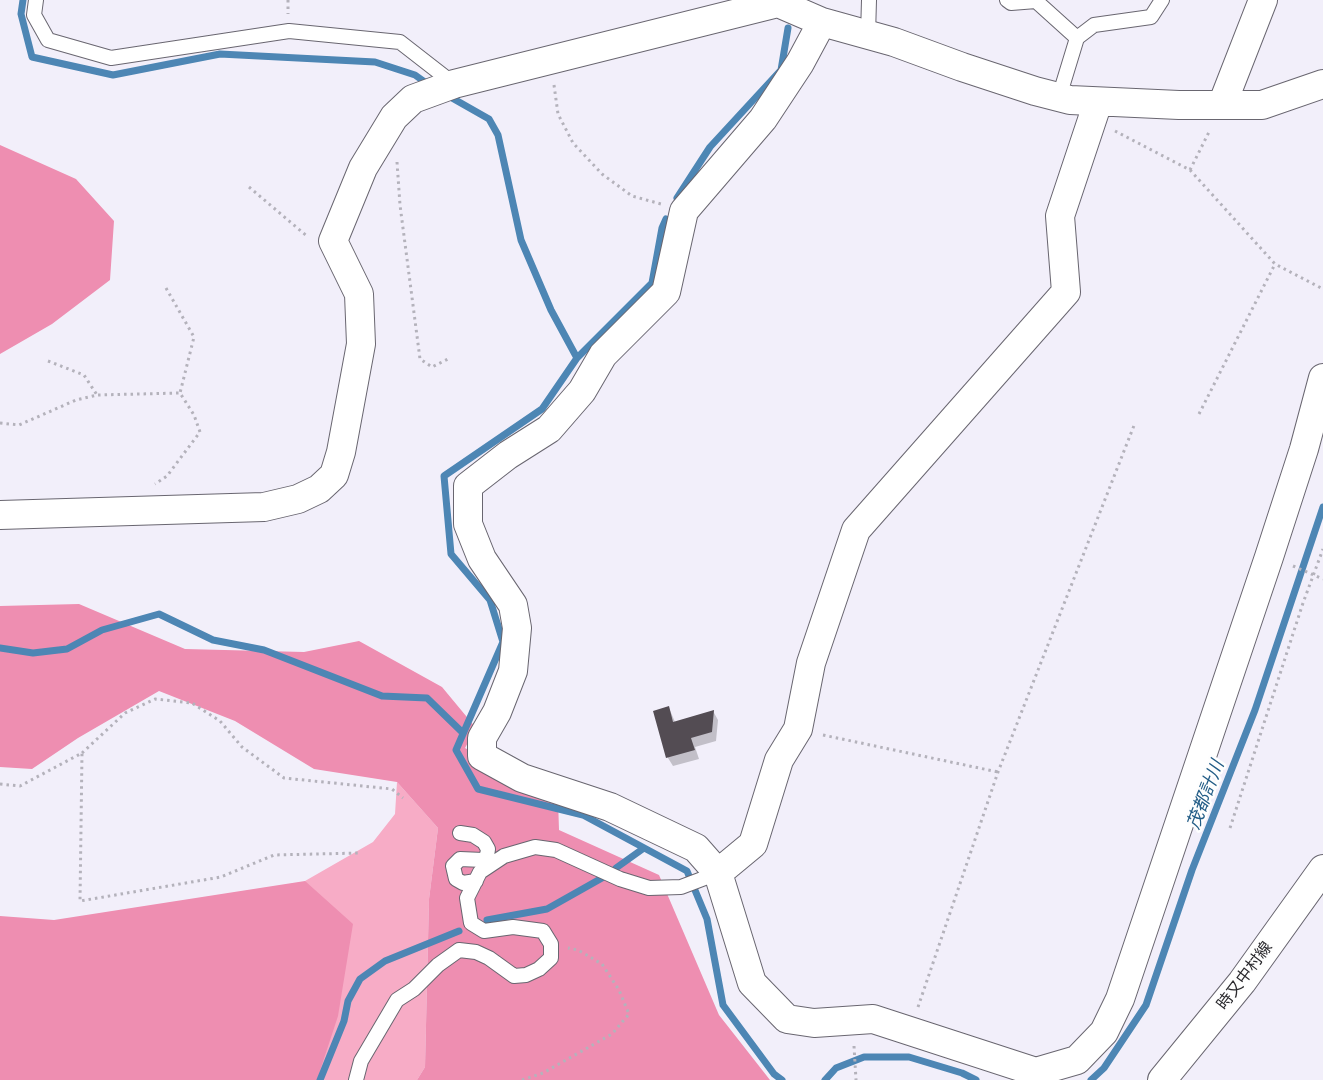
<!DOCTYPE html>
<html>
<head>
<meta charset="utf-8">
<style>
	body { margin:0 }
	canvas { display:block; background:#f2effa }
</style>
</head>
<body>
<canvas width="1323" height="1080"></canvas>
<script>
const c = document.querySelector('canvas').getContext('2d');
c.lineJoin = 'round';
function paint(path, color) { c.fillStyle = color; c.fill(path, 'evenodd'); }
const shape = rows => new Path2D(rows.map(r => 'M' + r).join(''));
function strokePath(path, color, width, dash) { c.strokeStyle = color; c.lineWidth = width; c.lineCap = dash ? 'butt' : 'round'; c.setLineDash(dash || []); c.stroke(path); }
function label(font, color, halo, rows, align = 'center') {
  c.font = font + ' "Noto Serif","Noto Sans JP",serif'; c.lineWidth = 5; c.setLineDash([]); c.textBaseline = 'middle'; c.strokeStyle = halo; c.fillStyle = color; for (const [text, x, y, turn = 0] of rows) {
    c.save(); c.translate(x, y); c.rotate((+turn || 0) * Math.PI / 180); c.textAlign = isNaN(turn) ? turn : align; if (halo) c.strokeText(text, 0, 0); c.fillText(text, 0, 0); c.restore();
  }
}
paint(shape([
	[397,782,438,828,429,899,425,1067,417,1080,317,1080,305,881,373,842,395,814]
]), '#f7acc6');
paint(shape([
	[0,145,76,179,114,221,110,280,52,324,0,354],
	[79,604,185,649,304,652,359,641,442,687,476,728,465,748,558,799,559,830,659,875,719,1015,770,1080,417,1080,425,1067,429,899,438,828,397,782,314,769,235,721,159,691,78,738,32,769,0,767,0,606],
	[305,881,353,924,338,1016,317,1080,0,1080,0,916,54,920]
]), '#ee8eb1');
paint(shape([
	[669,708,675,722,713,711,718,720,716,741,695,747,699,759,673,766,668,758,654,712]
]), '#0003');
strokePath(shape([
	[23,0,21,14,32,57,113,75,220,54,375,62,415,75,429,85],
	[445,94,489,119,498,135,521,240,551,310,577,358,542,409,444,476,451,554,490,600,503,642,456,750,478,789,583,815,687,871,707,919,723,1005,774,1074,782,1080],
	[677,198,710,147,781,70,788,28],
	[577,358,652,283,662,228,666,219],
	[0,648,33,653,67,649,102,630,159,614,213,640,264,650,382,696,427,698,463,733],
	[616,868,644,848],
	[487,920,547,909,602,878],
	[320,1080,344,1021,348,1001,360,979,385,961,459,931],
	[825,1080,836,1068,864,1057,909,1057,962,1073,976,1080],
	[1091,1080,1104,1068,1146,1005,1192,870,1255,710,1323,507]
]), '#4d86b4', 7);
paint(shape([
	[669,706,673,722,714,710,712,732,691,738,695,750,666,758,653,711]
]), '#534c53');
const lane = shape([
	[36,0,34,15,48,40,111,58,289,31,400,42,454,84],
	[1007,0,1011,3,1036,1,1077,38],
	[868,35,869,0],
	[1059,97,1077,38,1094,25,1151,17,1162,0],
	[460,833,473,835,484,842,488,849,487,856,483,860,460,859,453,866,456,879,463,883,476,881],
	[356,1080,361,1061,397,1000,414,989,438,965,459,950,476,952,489,958,514,976,526,975,539,969,551,958,551,944,543,931,513,927,484,931,471,923,467,898,480,872,504,856,535,847,556,850,620,879,649,888,681,887,718,873]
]);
const street = shape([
	[771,0,822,22,894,42,962,67,1035,91,1070,100,1179,105,1262,105,1323,84],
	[822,22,800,63,763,119,684,211,666,292,603,355,582,391,549,429,508,455,468,486,468,524,482,559,513,605,517,628,513,671,497,712,482,738,482,756,522,778,610,807,696,848,718,873,752,983,787,1019,814,1023,873,1019,1036,1072,1077,1060,1104,1032,1120,999,1269,557,1304,449,1323,378],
	[1222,105,1263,0],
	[0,515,264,507,298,499,319,489,334,475,341,452,361,344,359,294,333,241,363,168,394,117,413,99,454,84,778,3],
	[718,873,753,844,779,760,798,729,811,663,856,530,1066,292,1060,216,1098,102]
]);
const secondary = shape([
	[1162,1080,1242,982,1323,869]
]);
strokePath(lane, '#696670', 16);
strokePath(street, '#696670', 30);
strokePath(secondary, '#696670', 30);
strokePath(shape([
	[288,0,288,14],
	[554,85,558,114,573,143,602,174,632,196,661,204],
	[1115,131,1190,170,1275,264,1323,289],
	[397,162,400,205,420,359,432,367,448,359],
	[1190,170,1210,130],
	[249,187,308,237],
	[166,288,194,337,180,393],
	[48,361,84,375,97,395],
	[1199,414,1275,264],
	[0,423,19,425,76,400,97,395,180,393,194,415,200,432,167,476,155,484],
	[1293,566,1323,579],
	[823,735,998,772],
	[82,753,125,713,155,699,192,703,220,721,242,747,284,778,392,789,403,798],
	[0,784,20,786,82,753,80,901,221,877,274,855,359,853],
	[1230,828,1303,603,1323,549],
	[918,1007,998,772,1135,423],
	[854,1046,856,1080],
	[522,1080,543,1073,612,1034,629,1014,619,990,602,964,578,950,568,948]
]), '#b4b2bb', 3, [2.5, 4]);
strokePath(lane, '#fff', 14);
strokePath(street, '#fff', 28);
strokePath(secondary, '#fff', 28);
label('16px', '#2b2a2e', '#fefefe', [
	["時又中村線",1245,976,-53]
]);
label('italic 18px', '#225c86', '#fefefe', [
	["茂都計川",1206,795,-69]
]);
</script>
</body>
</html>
